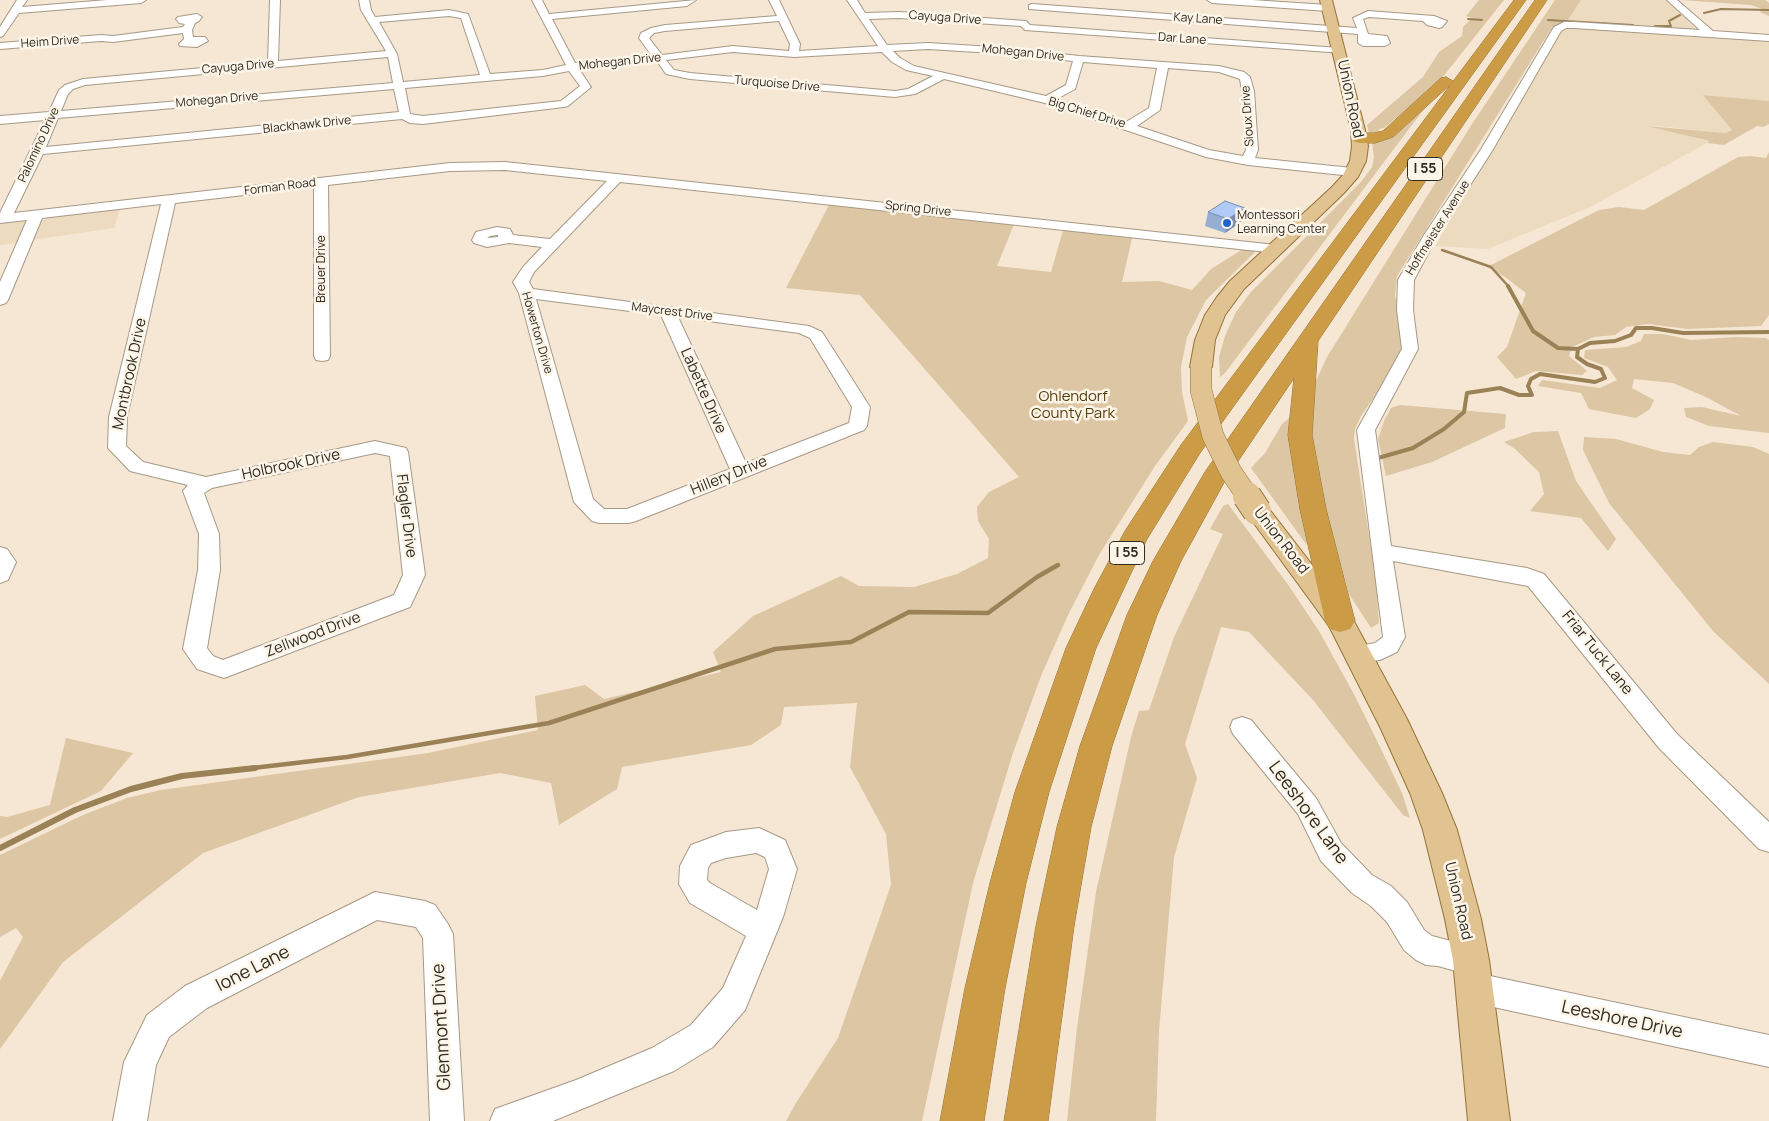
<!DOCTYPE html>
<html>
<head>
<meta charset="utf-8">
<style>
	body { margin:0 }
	canvas { display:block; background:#f5e7d3 }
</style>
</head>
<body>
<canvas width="1769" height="1121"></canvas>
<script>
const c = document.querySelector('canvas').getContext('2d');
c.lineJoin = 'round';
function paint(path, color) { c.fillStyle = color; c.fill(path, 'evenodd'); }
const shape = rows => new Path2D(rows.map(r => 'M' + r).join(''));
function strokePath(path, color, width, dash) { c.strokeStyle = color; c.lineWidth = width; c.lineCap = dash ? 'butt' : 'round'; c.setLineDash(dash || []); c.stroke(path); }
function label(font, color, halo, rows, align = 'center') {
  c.font = font + ' Manrope,sans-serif'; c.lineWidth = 5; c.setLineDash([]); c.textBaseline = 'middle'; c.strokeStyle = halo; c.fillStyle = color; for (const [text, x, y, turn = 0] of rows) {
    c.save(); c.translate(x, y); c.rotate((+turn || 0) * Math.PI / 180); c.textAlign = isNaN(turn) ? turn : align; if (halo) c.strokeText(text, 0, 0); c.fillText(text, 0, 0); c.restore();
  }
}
paint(shape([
	[1581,0,1666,0,1697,30,1566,23],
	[1565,27,1769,39,1769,101,1704,95,1732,130,1726,133,1648,125,1709,142,1590,207,1488,249,1435,246,1562,29],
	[121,207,114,228,32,240,40,222,45,219,52,216],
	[23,220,26,222,25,226,19,243,0,245,0,221]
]), '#eddbc0');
paint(shape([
	[1479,0,1504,0,1438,83,1384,128,1379,129,1378,132,1369,133,1367,125,1423,77,1439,52,1462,36,1463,27,1472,18,1466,16],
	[1555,0,1581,0,1566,23,1559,24,1551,29,1397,276,1395,296,1406,342,1392,371,1361,416,1355,429,1354,439,1376,581,1379,623,1371,628,1349,594,1311,457,1314,385,1327,357,1472,124],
	[1681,0,1765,0,1769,3,1769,16,1760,12,1762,9,1751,5],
	[1703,95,1769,101,1769,124,1763,127,1757,126,1724,145,1707,143,1709,141,1647,126,1726,133,1732,130],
	[1427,105,1225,373,1220,377,1219,357,1225,336,1236,312,1251,292,1361,182,1372,167,1374,157,1372,142],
	[1769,152,1769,315,1761,326,1687,329,1648,324,1626,327,1615,335,1594,337,1572,347,1569,356,1587,371,1582,375,1536,371,1516,379,1497,357,1507,347,1526,293,1505,277,1487,267,1599,210,1619,207,1644,210,1738,157,1750,156,1766,158],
	[830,203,1015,222,997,266,1051,272,1064,227,1133,234,1122,282,1159,281,1192,290,1211,269,1248,246,1255,249,1254,253,1206,300,1187,337,1181,367,1182,392,1188,421,1155,466,1099,555,1068,615,1041,676,1013,753,973,883,922,1121,786,1121,796,1103,838,1038,891,885,886,834,850,767,857,703,784,707,781,725,751,745,622,767,617,789,559,825,551,783,500,773,359,797,203,853,63,962,0,1049,0,981,23,937,16,928,0,937,0,855,83,815,127,798,161,790,428,753,538,730,535,696,585,685,604,699,721,672,713,652,753,616,841,576,859,586,914,587,957,574,988,558,989,539,978,521,977,507,989,492,1019,477,860,295,786,288],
	[1644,334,1663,334,1691,340,1735,337,1766,338,1769,340,1769,433,1709,426,1686,417,1684,408,1702,407,1741,416,1706,397,1673,383,1634,379,1632,388,1654,400,1650,409,1636,418,1589,409,1581,393,1538,386,1542,380,1600,388,1617,380,1608,367,1584,358,1585,350,1626,347,1641,341],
	[1400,405,1506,414,1505,428,1432,462,1386,476,1378,439,1384,421,1391,408],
	[1293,415,1311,538,1306,544,1251,468,1265,453,1282,424],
	[1558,431,1576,481,1616,539,1608,551,1581,518,1530,511,1544,494,1539,472,1515,449,1504,442,1534,432],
	[1584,437,1616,439,1663,452,1690,455,1699,447,1713,442,1753,447,1769,454,1769,684,1713,631,1609,503,1583,450],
	[1228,504,1289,586,1319,631,1355,696,1382,751,1402,793,1410,818,1403,815,1313,700,1249,632,1221,627,1185,744,1197,778,1174,857,1159,1031,1156,1121,1067,1121,1077,1028,1096,892,1131,737,1139,711,1149,710,1174,637,1223,534,1210,529,1223,506],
	[66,738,133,753,101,791,0,839,0,816,7,817,50,805]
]), '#dcc6a4');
strokePath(shape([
	[1704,13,1721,9,1769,10],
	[1468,19,1482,20],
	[1548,20,1633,25],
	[1655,26,1671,26,1669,21,1680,15]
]), '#9b8156', 2);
strokePath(shape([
	[1442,250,1491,267,1509,287]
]), '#9b8156', 2.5);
strokePath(shape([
	[1508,286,1533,331,1558,348,1578,349,1590,343,1615,341,1631,335,1636,328,1652,328,1683,333,1769,332],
	[1378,458,1413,448,1444,429,1464,412,1467,393,1500,388,1519,395,1532,395,1528,386,1531,379,1540,374,1595,382,1605,378,1601,369,1587,364,1577,357,1578,349]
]), '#9b8156', 4);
strokePath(shape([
	[244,769,347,757,549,723,775,649,851,642,909,612,988,613,1037,577,1058,565]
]), '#9b8156', 4.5);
strokePath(shape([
	[0,848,75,810,131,789,182,776,255,768]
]), '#9b8156', 6);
const minor = shape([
	[17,0,27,0,22,7,107,0,146,0,141,3,19,13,3,36,0,37,0,27,17,0],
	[270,0,280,0,278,61,386,51,361,10,359,0,369,0,371,10,375,17,449,10,468,14,490,74,543,70,566,65,532,0,542,0,549,14,696,0,687,6,552,19,575,63,652,56,639,38,641,33,651,28,665,25,777,16,769,0,779,0,800,44,799,51,878,46,847,0,857,0,865,13,899,12,1026,21,1030,25,1339,48,1344,51,1343,53,1025,30,1021,26,899,18,869,19,887,45,928,43,1010,48,1079,56,1219,66,1244,72,1250,77,1254,91,1258,150,1255,158,1352,168,1358,172,1352,176,1248,165,1206,157,1045,103,944,79,915,94,895,97,690,79,666,74,657,61,579,69,591,87,568,106,564,107,423,124,410,123,402,119,43,154,14,213,450,163,505,162,1276,245,1281,246,1283,249,1281,252,1276,253,620,182,534,272,529,282,533,289,809,326,822,332,870,407,867,426,864,430,636,521,629,523,599,523,592,521,574,502,519,293,513,282,523,267,542,247,509,243,487,247,474,243,472,240,476,232,497,227,510,229,513,235,550,239,607,181,505,170,450,171,328,185,330,356,328,360,322,361,316,360,314,356,314,187,175,203,127,417,126,446,143,462,206,477,375,441,406,448,408,452,425,575,410,607,224,678,197,669,183,649,198,570,199,534,183,491,188,485,130,471,108,448,109,417,161,204,42,218,8,300,6,303,0,305,0,282,27,220,0,223,0,213,45,120,0,124,0,116,49,112,59,90,65,85,83,79,268,62,270,0],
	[449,16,461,18,480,75,403,82,397,54,379,22,449,16],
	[779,21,790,44,789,51,733,46,662,55,649,38,654,33,665,31,779,21],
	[928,49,1010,54,1073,61,1066,85,1046,96,914,66,900,58,893,51,928,49],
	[733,52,794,57,882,52,892,62,906,70,933,76,908,89,895,91,690,73,674,70,666,60,733,52],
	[388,57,393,83,61,111,68,94,73,89,85,85,388,57],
	[1083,62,1157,68,1149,108,1126,122,1057,99,1075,89,1083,62],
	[1168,68,1219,72,1240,79,1242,91,1246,150,1243,156,1209,150,1137,126,1160,110,1168,68],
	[569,71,580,86,561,101,423,116,410,114,405,88,543,76,569,71],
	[394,89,399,112,46,147,58,118,394,89],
	[498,235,498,237,487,238,490,236,498,235],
	[536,299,661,315,730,469,627,509,604,509,593,499,536,299],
	[678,317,799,333,810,338,852,407,849,423,746,463,678,317],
	[375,453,390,456,403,575,394,595,223,660,213,656,207,648,220,570,219,534,204,493,212,488,375,453],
	[1207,0,1252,0,1328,5,1333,8,1328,11,1212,3,1207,0],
	[1667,0,1677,0,1713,31,1769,35,1769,41,1574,28,1566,28,1561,31,1492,151,1438,235,1414,280,1413,310,1418,349,1375,430,1391,546,1527,568,1544,574,1677,734,1769,822,1769,852,1759,849,1659,748,1528,586,1393,561,1405,637,1397,652,1380,660,1358,663,1350,660,1346,654,1350,648,1375,643,1383,637,1357,430,1402,349,1397,310,1398,280,1424,235,1480,151,1554,27,1564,22,1574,22,1700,30,1667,0],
	[1032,4,1357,28,1353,18,1368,11,1434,16,1447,21,1442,27,1439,28,1427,25,1423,21,1369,17,1363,19,1368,34,1387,36,1390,43,1385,46,1363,46,1358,43,1358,34,1029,9,1029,5,1032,4],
	[197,14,202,17,199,21,195,23,192,30,193,37,205,37,208,41,197,47,180,46,179,44,184,39,183,33,113,42,101,41,0,49,0,43,101,35,113,36,183,27,185,24,179,23,176,19,178,17,197,14],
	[0,547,7,549,16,562,8,580,0,583,0,547],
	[1242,717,1251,720,1316,798,1341,843,1372,875,1391,886,1407,902,1424,930,1432,936,1482,949,1486,960,1482,971,1476,973,1769,1035,1769,1067,1475,1003,1464,999,1460,988,1464,977,1470,975,1438,966,1426,965,1416,960,1404,950,1387,922,1371,906,1352,893,1321,861,1298,814,1233,734,1230,727,1233,720,1242,717],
	[759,828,785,840,797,869,783,917,745,1010,713,1047,674,1071,553,1121,490,1121,495,1109,576,1080,652,1048,691,1025,723,988,746,936,690,903,679,884,680,866,691,845,726,832,759,828],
	[756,853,765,857,769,869,757,910,710,883,707,880,708,868,711,863,726,858,756,853],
	[375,892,425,901,435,905,448,924,453,934,464,1121,430,1121,423,938,416,927,377,920,207,1008,169,1037,156,1065,147,1121,113,1121,124,1062,147,1015,185,986,375,892]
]);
const major = shape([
	[1320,0,1332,0,1365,130,1368,146,1366,161,1358,177,1344,193,1244,289,1225,315,1215,340,1212,367,1208,371,1201,373,1194,371,1190,367,1195,340,1205,315,1217,297,1230,281,1332,187,1343,175,1350,161,1352,146,1351,130,1320,0],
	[1257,503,1266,505,1350,614,1407,719,1442,793,1457,830,1481,919,1489,960,1510,1121,1468,1121,1453,960,1445,919,1423,830,1410,793,1381,729,1329,626,1245,511,1248,505,1257,503]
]);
const highway = shape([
	[1514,0,1526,0,1200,453,1147,539,1096,648,1049,792,1026,883,1005,988,984,1121,940,1121,965,988,990,883,1015,792,1066,648,1094,589,1125,531,1181,445,1514,0],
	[1535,0,1547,0,1318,341,1312,435,1326,509,1355,621,1350,629,1340,632,1330,629,1325,621,1300,509,1288,435,1294,378,1226,479,1181,561,1157,615,1112,746,1091,827,1074,926,1048,1121,1004,1121,1036,926,1057,827,1080,746,1127,615,1153,561,1205,472,1535,0],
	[1446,77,1453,81,1451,84,1393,137,1375,143,1359,143,1353,141,1351,138,1353,135,1359,133,1374,133,1383,131,1441,78,1446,77]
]);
strokePath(minor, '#a69986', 2);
strokePath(major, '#957339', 2);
strokePath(highway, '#957339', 1);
paint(minor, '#fff');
paint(major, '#e0c390');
paint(highway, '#cc9b46');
const majorBridgeFar1 = shape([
	[1201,367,1201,390,1213,436,1231,472,1248,497]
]);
const majorBridge = shape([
	[1247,496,1257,511]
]);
strokePath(majorBridgeFar1, '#957339', 22, []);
strokePath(majorBridge, '#957339', 30, []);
strokePath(majorBridgeFar1, '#e0c390', 21);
strokePath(majorBridge, '#e0c390', 28);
paint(shape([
	[1245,208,1241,222,1225,233,1205,226,1208,212]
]), '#96aed4');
paint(shape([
	[1245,208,1241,222,1225,233,1228,219]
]), '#7a8dac');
const building = shape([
	[1225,201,1245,208,1228,219,1208,212,1225,201]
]);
paint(building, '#afcaf6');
strokePath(building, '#7a8dac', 1);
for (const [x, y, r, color] of [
	[1227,223,5,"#2063cf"]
]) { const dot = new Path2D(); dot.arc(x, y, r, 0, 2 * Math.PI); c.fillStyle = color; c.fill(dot); strokePath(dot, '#fef5e9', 2); }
label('12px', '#2e2921', '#fef5e9', [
	["Cayuga Drive",945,18,4],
	["Kay Lane",1198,19,4],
	["Dar Lane",1182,39,4],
	["Heim Drive",50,42,-4],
	["Mohegan Drive",1023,53,6],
	["Mohegan Drive",620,62,-6],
	["Cayuga Drive",238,67,-5],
	["Turquoise Drive",777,84,5],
	["Mohegan Drive",217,100,-5],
	["Big Chief Drive",1087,113,17],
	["Sioux Drive",1248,116,-94],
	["Blackhawk Drive",307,125,-6],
	["Palomino Drive",39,145,-65],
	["Forman Road",280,187,-7],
	["Spring Drive",918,209,6],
	["Hoffmeister Avenue",1438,228,-58],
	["Breuer Drive",322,269,-90],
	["Maycrest Drive",672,312,7],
	["Howerton Drive",537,333,74]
]);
label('12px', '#2e2921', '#fef5e9', [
	["Montessori",1237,216],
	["Learning Center",1237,230]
], 'left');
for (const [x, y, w] of [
	[1425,169,35],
	[1127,553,35]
]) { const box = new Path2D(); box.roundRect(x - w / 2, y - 11.5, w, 23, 4); c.fillStyle = '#fef5e9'; c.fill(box); strokePath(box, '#2e2921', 1); }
label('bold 14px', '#2e2921', null, [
	["I 55",1425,169],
	["I 55",1127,553]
]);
label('15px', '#2e2921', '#fef5e9', [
	["Union Road",1350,99,78],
	["Montbrook Drive",130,374,-78],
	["Labette Drive",703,391,66],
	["Holbrook Drive",291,465,-12],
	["Hillery Drive",729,476,-22],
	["Flagler Drive",406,516,83],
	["Union Road",1281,541,52],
	["Zellwood Drive",313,635,-21],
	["Friar Tuck Lane",1597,653,51],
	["Union Road",1458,901,77]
]);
label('15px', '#543b0c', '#fef5e9', [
	["Ohlendorf",1073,397],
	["County Park",1073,414]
]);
label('18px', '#2e2921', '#fef5e9', [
	["Leeshore Lane",1308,813,54],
	["Ione Lane",253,969,-27],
	["Leeshore Drive",1622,1020,12],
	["Glenmont Drive",442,1027,-93]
]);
</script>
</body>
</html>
